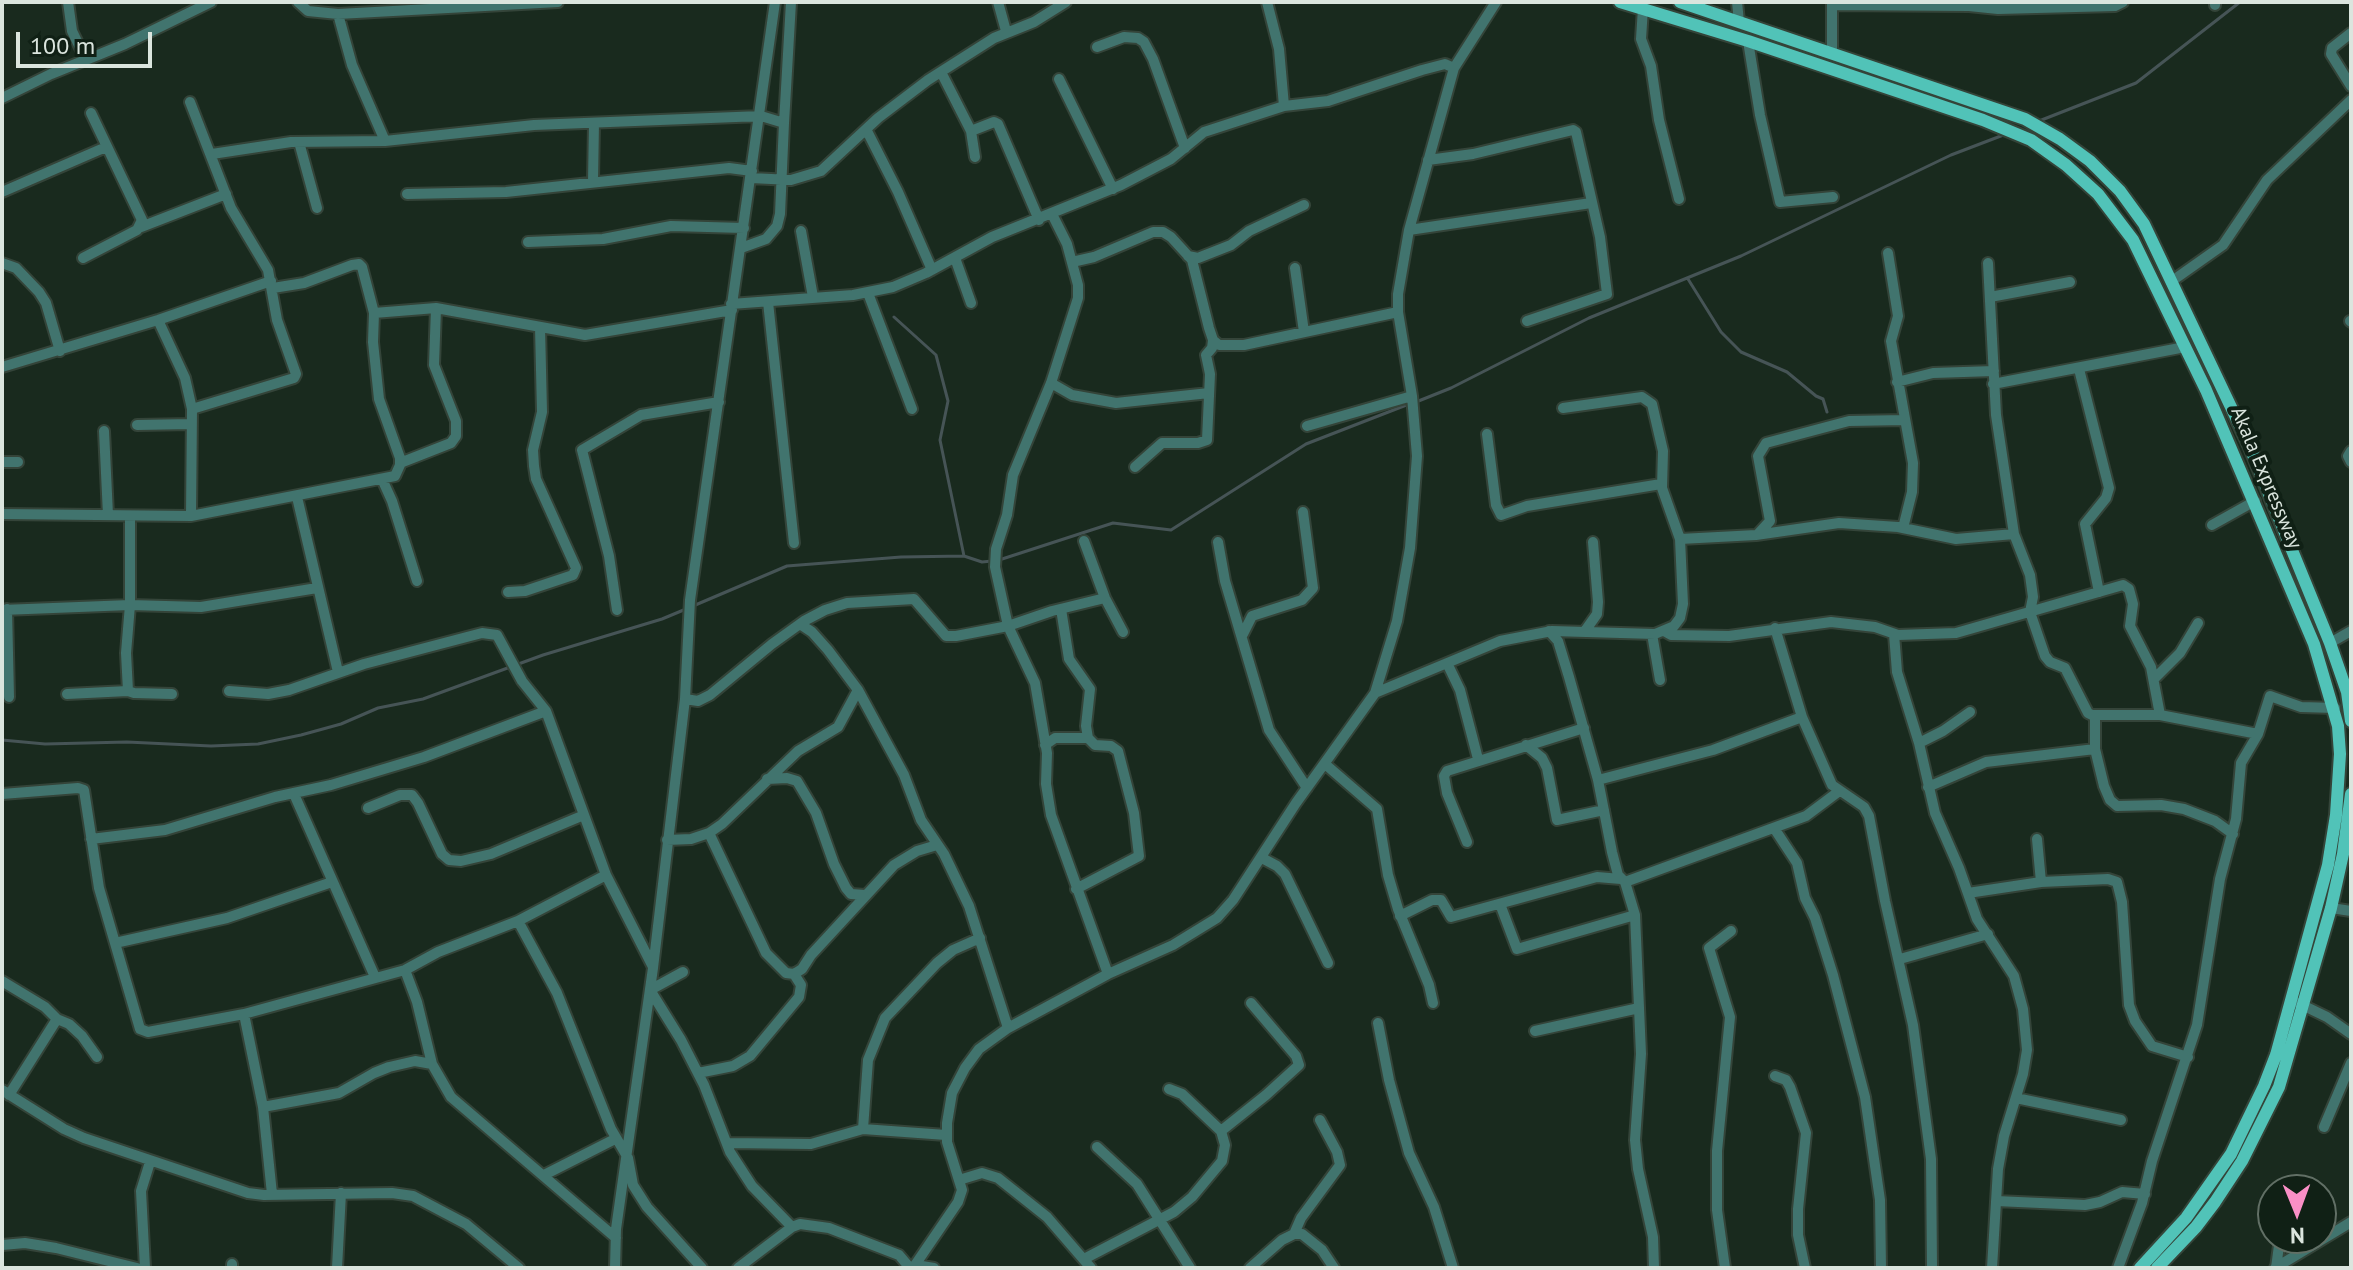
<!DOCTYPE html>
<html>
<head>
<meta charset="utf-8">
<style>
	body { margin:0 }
	#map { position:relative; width:2353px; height:1270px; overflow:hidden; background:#192a1e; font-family:"PT Sans",sans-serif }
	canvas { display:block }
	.frame { position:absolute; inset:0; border:4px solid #dbe5de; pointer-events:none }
	.north { position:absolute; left:2257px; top:1174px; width:80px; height:80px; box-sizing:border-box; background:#102015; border:2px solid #616f65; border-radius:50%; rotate:179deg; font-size:22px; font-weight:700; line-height:32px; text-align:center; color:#dbe5de }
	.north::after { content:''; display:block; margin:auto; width:28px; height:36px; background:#fa8fc6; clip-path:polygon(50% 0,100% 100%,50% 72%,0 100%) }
	.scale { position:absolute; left:16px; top:32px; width:136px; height:36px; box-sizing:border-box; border:4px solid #dbe5de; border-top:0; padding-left:10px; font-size:24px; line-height:28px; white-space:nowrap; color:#dbe5de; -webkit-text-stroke:6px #102015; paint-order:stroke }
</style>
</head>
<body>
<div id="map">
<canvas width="2353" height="1270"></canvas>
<div class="frame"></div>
<div class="north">N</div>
<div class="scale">100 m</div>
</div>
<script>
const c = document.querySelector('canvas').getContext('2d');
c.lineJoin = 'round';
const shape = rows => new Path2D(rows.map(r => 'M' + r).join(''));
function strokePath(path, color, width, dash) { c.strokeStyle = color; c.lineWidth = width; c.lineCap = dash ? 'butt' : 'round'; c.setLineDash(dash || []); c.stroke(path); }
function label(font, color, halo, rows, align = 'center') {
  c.font = font + ' "PT Sans",sans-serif'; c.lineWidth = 8; c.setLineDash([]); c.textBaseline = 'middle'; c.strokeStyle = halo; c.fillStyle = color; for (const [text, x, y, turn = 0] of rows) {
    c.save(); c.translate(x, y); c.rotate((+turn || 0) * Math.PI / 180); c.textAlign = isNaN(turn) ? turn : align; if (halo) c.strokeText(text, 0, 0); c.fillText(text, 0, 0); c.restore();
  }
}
strokePath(shape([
	[2039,121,2136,83,2240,2],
	[1688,279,1721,332,1741,352,1787,372,1816,396,1823,399,1827,412],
	[894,317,936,355,948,401,940,440,964,556],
	[1416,402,1451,388,1589,318,1741,256,1951,155,2006,134],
	[999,560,1113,523,1171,530,1306,444,1409,404],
	[693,606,787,566,901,557,964,556,982,562,992,561],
	[2,740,45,744,127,742,211,746,258,744,301,735,341,724,378,708,423,699,543,655,662,619,686,609]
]), '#465456', 3);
const minor = shape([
	[68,2,72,31,86,60],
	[298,2,308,11,338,14,558,2],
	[998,2,1006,31],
	[1267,2,1279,49,1284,106],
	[1737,2,1739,22],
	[1833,5,1969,6,1998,9,2115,6,2123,2],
	[2215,5,2215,2],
	[1643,8,1641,39,1651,66,1659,120,1679,199],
	[338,14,352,65,385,141],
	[2351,33,2332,48,2331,54,2351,86],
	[1748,41,1760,115,1780,202,1833,197],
	[1097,47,1124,37,1138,38,1144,42,1153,59,1185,148],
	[1832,52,1832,2],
	[941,72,971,131,975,157],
	[1059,79,1113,189],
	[2,98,51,74,125,44,211,2],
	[190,102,231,208,268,270,277,320,296,374,294,378,192,409],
	[784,123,791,2],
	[866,129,898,192,932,270],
	[971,131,994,122,998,124,1039,220],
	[299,142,317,208],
	[212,154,291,142,385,141,534,125,761,116,784,123,780,214,777,226,766,239,741,248],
	[1428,160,1473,154,1573,130,1576,132,1600,237,1607,294,1527,321],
	[751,178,791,180,821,171,878,118,928,80,994,38,1034,22,1066,2],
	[593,181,594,123],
	[2,192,106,147],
	[407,194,506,192,729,168,752,171],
	[1052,214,1067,244,1078,285,1078,298,1051,383,1013,475,1007,515,996,549,995,567,1008,626,1035,683,1047,753,1046,784,1051,815,1108,974],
	[141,227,226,194],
	[1409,230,1591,203],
	[801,231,813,297],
	[528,242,603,239,671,226,744,228],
	[1888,253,1898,316,1891,341,1913,463,1912,492,1903,528],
	[1188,256,1198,258,1231,245,1249,231,1304,205],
	[83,258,137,230,142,220,91,113],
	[955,258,971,303],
	[1072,262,1094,257,1153,232,1163,232,1171,237,1192,260,1209,328,1213,340,1219,345,1244,345,1398,312],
	[2,263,16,268,39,292,46,303,60,351],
	[1988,263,1996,415,2014,534],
	[1295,268,1304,332],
	[2172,281,2223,245,2267,180,2351,100],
	[868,293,912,409],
	[1990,297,2070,282],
	[768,302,794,543],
	[731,304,853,295,893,287,926,273,992,237,1121,185,1171,159,1204,132,1284,106,1328,101,1422,70,1445,64,1454,68],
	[374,313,436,308,585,335,732,310],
	[158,320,185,378,192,409,191,516,395,476,400,465,400,458,379,399,373,342,374,313,362,267,359,264,352,265,304,283,273,288],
	[2350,321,2351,322],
	[2,367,158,320,271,281],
	[2079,369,2109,488,2106,498,2085,524,2099,592],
	[1897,382,1933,373,1994,371],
	[1051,383,1072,395,1116,403,1209,393],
	[1993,384,2185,347],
	[137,425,191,424],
	[1307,426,1412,396],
	[104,431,108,515],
	[1487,434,1496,505,1501,515,1527,506,1661,484],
	[2351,451,2348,456,2351,462],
	[2,462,18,462],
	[400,463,451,443,456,436,456,421,434,365,436,308],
	[1135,467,1162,443,1198,443,1207,440,1210,374,1206,355,1212,348,1213,340],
	[382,479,392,501,417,581],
	[297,497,338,672],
	[2,514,191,516],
	[130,516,130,605,126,653,128,691,134,693,172,694],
	[2212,525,2255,501],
	[1758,534,1770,521,1758,456,1766,443,1849,421,1905,420],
	[1680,539,1756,535,1839,523,1898,527,1956,539,2014,534,2030,575,2033,597,2030,612,2045,656,2050,662,2065,668,2088,713,2092,715,2160,715,2258,734,2270,696,2301,707,2335,708],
	[1084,541,1105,598,1123,632],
	[1218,542,1225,581,1269,730,1307,788],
	[508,592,525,591,573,575,576,568,536,479,534,466,533,450,542,412,540,327],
	[7,609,9,697],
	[1061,609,1069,659,1090,689,1086,726,1088,738,1095,745,1111,746,1118,751,1134,813,1139,856,1076,889],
	[2,610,130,605,201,607,317,588],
	[617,610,609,556,582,450,641,415,719,402],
	[800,624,812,632,828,650,858,690,904,775,921,820,944,854,969,906,1008,1028],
	[1775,628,1802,717,1832,785,1864,807,1869,816,1885,901,1913,1025,1931,1159,1932,1268],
	[1549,631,1558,641,1569,677,1598,780,1612,852,1618,875,1625,882,1635,915,1641,1054,1635,1140,1638,1169,1653,1237,1654,1268],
	[1585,631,1597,614,1598,602,1593,542],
	[1664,631,1671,635,1729,636,1831,622,1875,627,1898,635,1956,633,2123,585,2129,589,2133,604,2130,626,2151,667,2160,715],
	[1243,634,1252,616,1302,600,1313,588,1303,512],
	[1652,634,1660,680],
	[1894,634,1897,672,1919,743,1935,813,1959,868,1977,919,2014,976,2023,1009,2027,1050,2023,1074,2004,1136,1998,1169,1992,1268],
	[2330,643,2351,631],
	[1447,663,1460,690,1478,759],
	[2154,679,2180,653,2198,623],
	[229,691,268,694,289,690,364,664,482,633,497,635,522,681,546,711,606,875,653,967],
	[1375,693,1500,641,1552,631,1655,634,1674,626,1680,618,1683,604,1680,539,1662,488,1663,451,1652,404,1642,397,1563,408],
	[67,694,128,691],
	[685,699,698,701,710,695,772,644,804,621,825,610,847,603,914,599,946,636,956,636,1008,626,1052,611,1105,598],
	[1919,743,1943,731,1970,712],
	[1045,745,1055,738,1088,738],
	[1526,745,1542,758,1547,768,1557,820,1604,810],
	[2095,749,2104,786,2110,800,2117,806,2161,805,2184,809,2215,821,2233,834],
	[1325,764,1377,809,1388,875,1398,909,1429,985,1433,1003],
	[767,779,787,778,797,781,816,813,834,864,846,888,851,894,865,895],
	[1598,780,1713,750,1802,717],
	[1928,787,1986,762,2095,749,2095,715],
	[2,794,78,788,84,790,99,888,140,1029,148,1032,244,1014,405,970,438,952,518,921,606,875],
	[294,794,375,977],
	[368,808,400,795,412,795,418,803,442,854,449,860,461,861,491,854,584,815],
	[1774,828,1797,863,1805,898,1815,918,1833,975,1865,1097,1880,1200,1881,1268],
	[91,839,165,830,275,797,331,785,424,757,546,711],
	[2037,839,2041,882],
	[667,840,691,839,709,833,722,824,798,751,838,727,858,690],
	[1467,842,1447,793,1444,776,1447,771,1584,728],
	[1262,858,1277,866,1285,874,1328,963],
	[1625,882,1806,816,1838,792],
	[1968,893,2041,882,2108,879,2117,882,2122,902,2129,1005,2135,1021,2152,1046,2188,1057],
	[1500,904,1517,949,1635,915],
	[2331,908,2351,911],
	[1400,916,1432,900,1441,900,1451,917,1597,877,1621,879],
	[518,921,557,993,611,1129,628,1158,633,1185,647,1207,702,1268],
	[115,943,227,918,332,882],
	[1900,959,1988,934],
	[405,970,417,1002,432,1064,451,1097,616,1238],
	[683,972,650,990,681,1040,704,1085,730,1152,752,1186,792,1227,800,1224,829,1228,899,1255,910,1268],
	[794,974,802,969,811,955,894,865,917,851,937,845],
	[2,981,45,1007,57,1019,69,1024,82,1036,97,1057],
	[2298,1003,2327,1017,2351,1034],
	[244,1014,263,1107,272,1194],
	[1378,1023,1389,1080,1409,1153,1434,1207,1453,1268],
	[1535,1031,1639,1008],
	[698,1073,733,1066,750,1056,799,997,801,985,794,974,786,973,766,953,709,833],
	[1775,1076,1786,1080,1790,1087,1806,1133,1798,1209,1798,1235,1805,1268],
	[2,1090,64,1129,84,1138,248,1193,264,1195,392,1193,413,1196,466,1224,519,1268],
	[9,1095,57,1019],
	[2016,1098,2121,1120],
	[263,1107,339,1093,374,1073,389,1067,415,1061,432,1064],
	[2324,1127,2351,1063],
	[1221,1131,1266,1095,1299,1065,1296,1056,1251,1003],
	[946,1135,863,1129,868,1060,885,1018,937,963,953,950,980,938],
	[727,1143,811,1144,863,1129],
	[1097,1147,1137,1184,1190,1268],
	[544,1175,615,1139],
	[959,1180,982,1173,998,1178,1047,1217,1091,1268],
	[1996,1201,2085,1205,2100,1202,2122,1192,2145,1194],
	[1294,1234,1301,1218,1340,1165,1337,1152,1320,1120],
	[2,1245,25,1243,56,1248,137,1268],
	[1084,1259,1174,1212,1192,1197,1222,1161,1225,1145,1221,1131,1182,1094,1169,1089],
	[916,1265,934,1268],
	[145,1268,141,1191,150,1162],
	[232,1268,232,1264],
	[337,1268,341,1193],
	[615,1268,616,1229,653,968,685,699,690,600,775,2],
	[738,1268,792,1227],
	[913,1268,958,1202,962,1190,947,1142,947,1123,952,1093,965,1068,979,1049,1008,1028,1108,974,1173,945,1217,918,1233,900,1296,803,1375,693,1397,621,1410,548,1417,456,1412,396,1398,312,1398,294,1409,230,1454,68,1496,2],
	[1250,1268,1282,1240,1294,1234,1302,1234,1322,1250,1334,1268],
	[1725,1268,1717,1210,1717,1151,1730,1017,1709,948,1731,931],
	[2118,1268,2142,1203,2152,1161,2197,1025,2220,879,2236,819,2241,763,2258,734],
	[2275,1268,2351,1222],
	[2276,1268,2280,1238]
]);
const major = shape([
	[1620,2,1748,41,1983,120,2031,140,2066,165,2098,194,2133,240,2206,390,2314,644,2338,726,2340,754,2336,815,2328,865,2276,1055,2264,1086,2231,1154,2186,1218,2140,1268],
	[1680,2,2025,119,2060,139,2090,161,2120,191,2144,224,2249,445,2330,643,2347,692,2351,721],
	[2157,1268,2196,1227,2215,1202,2242,1161,2279,1087,2331,908,2343,854,2351,794]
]);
strokePath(minor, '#344439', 14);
strokePath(major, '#344439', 16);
strokePath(minor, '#41746e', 10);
strokePath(major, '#51c3b8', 12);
label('20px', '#dbe5de', '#102015', [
	["Akala Expressway",2266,478,67]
]);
</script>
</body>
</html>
